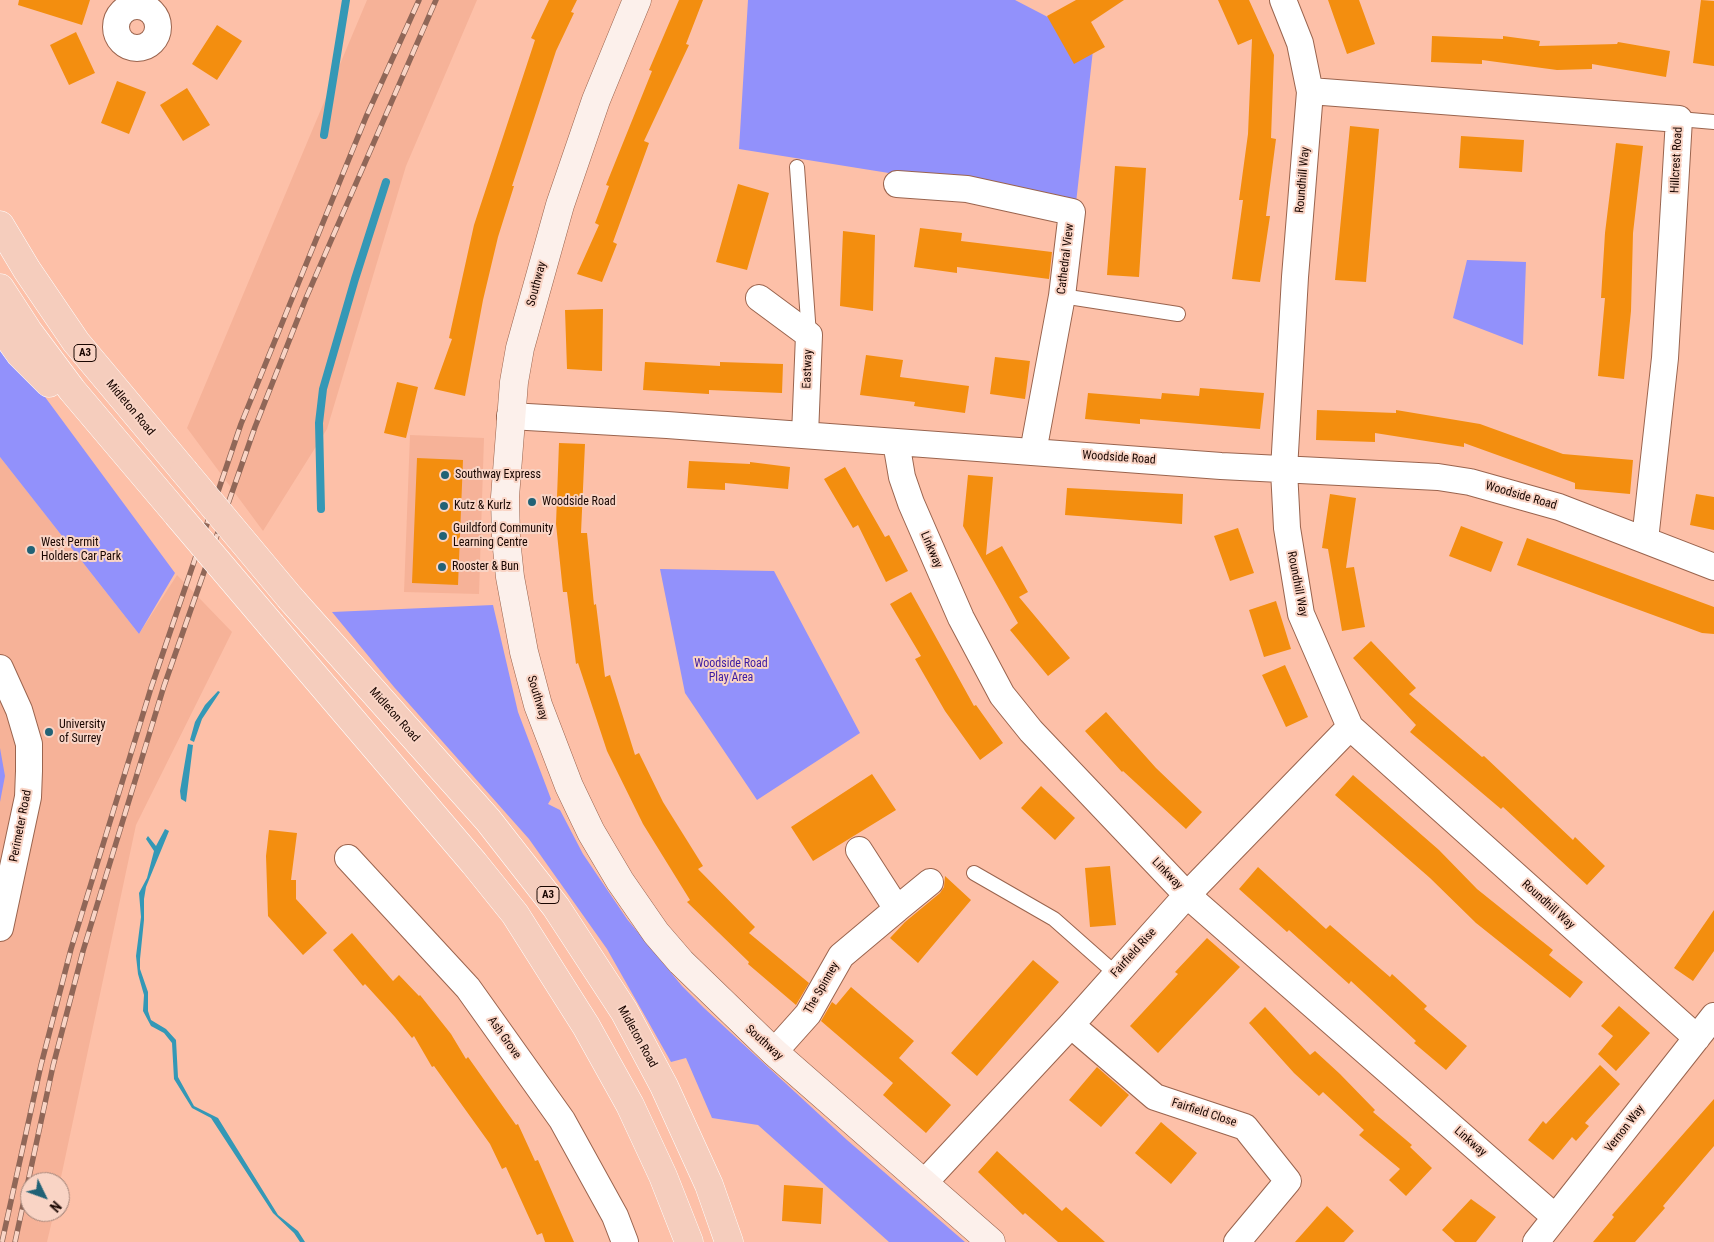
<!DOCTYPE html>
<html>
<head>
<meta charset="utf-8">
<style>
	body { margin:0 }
	#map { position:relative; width:1714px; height:1242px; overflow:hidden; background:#fdc0a8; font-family:"Roboto Condensed",sans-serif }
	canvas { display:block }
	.north { position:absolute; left:20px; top:1172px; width:50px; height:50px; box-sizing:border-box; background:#f9d4c5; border:1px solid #9f8277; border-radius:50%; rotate:132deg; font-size:14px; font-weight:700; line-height:20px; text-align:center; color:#190601 }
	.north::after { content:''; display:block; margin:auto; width:18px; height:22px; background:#216276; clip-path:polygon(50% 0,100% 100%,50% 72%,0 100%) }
</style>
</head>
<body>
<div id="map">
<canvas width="1714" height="1242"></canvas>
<div class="north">N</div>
</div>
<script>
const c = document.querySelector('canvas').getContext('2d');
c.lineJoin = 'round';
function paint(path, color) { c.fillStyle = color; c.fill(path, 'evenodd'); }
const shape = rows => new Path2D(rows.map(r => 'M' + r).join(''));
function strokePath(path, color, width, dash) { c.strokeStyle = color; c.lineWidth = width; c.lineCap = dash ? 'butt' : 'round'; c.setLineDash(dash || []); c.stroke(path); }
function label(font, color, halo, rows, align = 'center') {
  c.font = font + ' "Roboto Condensed",sans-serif'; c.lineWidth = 4; c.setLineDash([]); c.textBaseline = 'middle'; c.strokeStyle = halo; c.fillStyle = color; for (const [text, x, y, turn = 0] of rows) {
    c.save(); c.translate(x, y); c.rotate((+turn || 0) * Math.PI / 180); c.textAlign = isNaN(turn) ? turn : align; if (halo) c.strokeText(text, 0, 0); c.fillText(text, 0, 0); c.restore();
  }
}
paint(shape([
	[367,0,477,0,406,166,327,429,263,531,187,428],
	[410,435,484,438,479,594,404,592],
	[0,457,139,634,177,575,232,632,136,825,60,1182,30,1182,30,1212,54,1212,47,1242,0,1242]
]), '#f6b298');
paint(shape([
	[748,0,1015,0,1094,41,1076,203,739,149],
	[1467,260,1526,262,1523,345,1453,318],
	[0,336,175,573,139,634,0,457],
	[660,569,774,571,860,733,757,800,685,693],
	[493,605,518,712,551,799,548,804,560,810,583,854,627,919,682,986,704,1008,847,1140,965,1242,889,1242,758,1125,712,1118,686,1058,671,1062,607,949,529,839,394,687,332,612],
	[0,748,5,776,0,802]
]), '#9291fb');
paint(shape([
	[218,691,220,692,202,719,194,742,190,740,195,722,205,705],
	[188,744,193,745,186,802,181,799,180,791],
	[165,829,169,831,146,887,144,899,144,920,140,959,140,969,148,992,148,1011,151,1020,166,1029,176,1040,178,1077,194,1106,218,1118,278,1215,298,1231,305,1242,300,1242,294,1233,273,1213,211,1118,192,1108,174,1079,172,1043,164,1033,151,1026,143,1011,144,995,138,974,136,956,141,917,139,893,147,878,154,851,146,839,148,836,156,846]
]), '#3498b6');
strokePath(shape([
	[324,135,346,0],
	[321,509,319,423,323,389,355,279,386,182]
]), '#3498b6', 8);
paint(shape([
	[19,0,90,0,82,25,18,5],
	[549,0,577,0,571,12,574,13,556,51,512,186,514,186,498,237,483,300,465,396,434,389,452,339,449,338,474,225,535,40,531,38],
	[679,0,703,0,686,44,689,45,644,141,649,143,613,242,617,244,602,282,577,274,599,225,595,223,609,186,606,185,652,71,649,70],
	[1076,0,1124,0,1091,22,1105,47,1074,64,1047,16],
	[1218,0,1249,0,1274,55,1271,138,1276,139,1266,216,1270,216,1260,282,1232,279,1243,200,1239,200,1248,134,1252,39,1238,45],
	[1328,0,1359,0,1375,44,1347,54],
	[1701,0,1714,1,1714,66,1693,63],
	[217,25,242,41,217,80,192,64],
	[76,32,95,73,69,85,50,45],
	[1432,36,1503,39,1503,36,1540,41,1539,46,1617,44,1618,42,1670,51,1666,77,1592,64,1592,69,1557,70,1482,60,1482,64,1431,62],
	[117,81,146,92,129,134,101,123],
	[187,88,210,125,183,141,160,105],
	[1350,126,1379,129,1366,282,1335,280],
	[1461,136,1524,140,1522,172,1459,168],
	[1616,143,1643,146,1633,233,1631,311,1624,379,1598,376,1605,298,1601,298,1605,233],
	[1115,166,1146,168,1139,277,1107,275],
	[738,184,769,193,747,270,716,262],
	[920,228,962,233,961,241,1052,252,1049,279,957,267,957,273,914,267],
	[843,231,875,235,873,311,840,306],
	[603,309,602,371,567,369,565,310],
	[866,355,903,360,900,377,969,386,965,413,914,406,915,402,860,395],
	[995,357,1030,361,1025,399,990,394],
	[645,362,720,366,720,362,783,364,782,393,709,390,709,394,643,390],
	[397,382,418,387,406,438,384,433],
	[1200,388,1264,393,1260,429,1140,419,1140,424,1085,419,1088,393,1161,399,1162,393,1199,396],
	[1317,410,1396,413,1396,410,1480,424,1563,454,1633,460,1630,494,1575,489,1575,483,1464,443,1464,447,1375,433,1375,442,1316,440],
	[559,443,585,444,581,533,587,533,594,605,596,604,605,677,610,675,635,755,639,753,663,802,703,866,698,869,755,927,749,933,809,983,796,1005,748,964,749,962,687,902,690,900,643,824,607,751,578,663,576,664,567,592,563,592,556,524],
	[417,458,463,460,458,585,412,583],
	[689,461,750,464,750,462,790,467,788,489,725,483,725,490,687,488],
	[845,467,885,537,889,535,908,571,886,582,858,525,853,528,824,479],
	[968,475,993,477,986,555,1002,546,1028,592,1019,597,1070,658,1048,676,1010,630,1018,623,963,526],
	[1067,488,1183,494,1182,524,1065,515],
	[1330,494,1356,498,1346,568,1354,567,1365,627,1342,631,1328,549,1322,548],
	[1696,494,1714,497,1714,530,1690,525],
	[1461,526,1503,542,1491,572,1449,556],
	[1238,528,1254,573,1230,581,1214,536],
	[1527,538,1714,607,1714,634,1702,633,1517,565],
	[911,592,974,706,976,705,1003,743,980,760,945,711,915,659,921,656,890,604],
	[1276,601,1291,649,1264,657,1249,610],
	[1371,641,1416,688,1409,694,1482,757,1484,756,1573,840,1575,837,1605,866,1587,885,1503,807,1501,809,1410,732,1416,725,1353,658],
	[1285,665,1308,717,1286,727,1262,675],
	[1106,712,1156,768,1202,812,1186,829,1123,771,1122,772,1085,731],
	[872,774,896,810,813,861,791,827],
	[1353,775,1439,850,1477,889,1553,950,1549,955,1583,982,1570,998,1476,923,1430,878,1335,795],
	[1041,786,1075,818,1055,840,1021,808],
	[269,830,297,833,291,880,296,880,296,899,327,933,303,955,268,916,266,856],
	[1110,866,1116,925,1090,927,1085,868],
	[1258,867,1326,929,1330,925,1390,977,1392,974,1427,1006,1424,1009,1467,1046,1446,1070,1414,1043,1416,1041,1351,981,1349,984,1289,930,1287,932,1239,889],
	[945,876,971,900,918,963,890,938,905,922,940,893,944,887],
	[1714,910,1714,951,1693,981,1674,968],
	[352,933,393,981,399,975,419,996,420,995,451,1034,466,1059,468,1057,516,1125,518,1124,535,1161,538,1160,574,1242,545,1242,542,1233,537,1235,506,1167,502,1169,490,1144,434,1066,432,1067,414,1036,412,1038,395,1017,365,984,363,986,333,950],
	[1207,938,1240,967,1158,1053,1130,1026,1178,974,1175,972],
	[1033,960,1059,982,977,1076,951,1053],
	[851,987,914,1041,899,1058,951,1105,926,1133,883,1095,893,1083,821,1021,832,1002,836,1005],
	[1619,1006,1650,1033,1616,1071,1598,1054,1613,1036,1601,1026],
	[1265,1007,1310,1055,1315,1051,1340,1074,1375,1110,1373,1112,1412,1145,1410,1147,1432,1168,1406,1196,1389,1180,1400,1169,1359,1135,1364,1130,1323,1092,1319,1096,1294,1073,1249,1023],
	[1600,1065,1620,1084,1585,1123,1589,1126,1576,1141,1572,1137,1553,1160,1528,1140,1543,1121,1546,1124],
	[1097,1067,1129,1095,1101,1127,1069,1100],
	[1714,1099,1714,1146,1663,1206,1665,1208,1635,1242,1593,1242,1614,1217,1612,1215],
	[1161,1122,1197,1153,1171,1184,1135,1153],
	[997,1151,1062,1211,1066,1207,1105,1242,1058,1242,1025,1213,1023,1215,978,1172],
	[784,1185,823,1188,821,1224,782,1221],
	[1471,1199,1496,1217,1476,1242,1455,1242,1442,1230],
	[1327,1206,1354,1231,1344,1242,1295,1242]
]), '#f38e0f');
const lane = shape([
	[1679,119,1714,122],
	[797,167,809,335],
	[1062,296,1178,314],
	[974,873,1054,919,1115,973]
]);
const street = shape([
	[1283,0,1300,43,1310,92,1295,277,1284,470,1287,528,1301,614,1350,727,1697,1038],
	'116 27a21 21 0 1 1 42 0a21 21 0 1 1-42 0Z',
	[1310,91,1679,119,1665,358,1645,540],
	[897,184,967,189,1072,212,1062,296,1033,452],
	[759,298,809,335,805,435],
	[510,416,667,425,1221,466,1438,477,1470,482,1559,507,1714,567],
	[896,442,902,477,911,503,961,618,1002,695,1031,731,1187,895,1555,1217],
	[0,668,19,710,29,744,29,771,28,797,0,928],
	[348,858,468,988,562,1120,615,1216,625,1242],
	[897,909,930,882],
	[1071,1025,1155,1097,1245,1127,1288,1181,1237,1242],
	[774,1052,808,1014,841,956,897,909,859,850],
	[924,1183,1071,1025,1187,895,1350,727],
	[1536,1242,1714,1016]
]);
const secondary = shape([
	[637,0,596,100,560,205,520,348,514,382,505,497,506,539,510,577,524,652,538,705,569,786,591,832,620,881,656,933,681,962,774,1052,991,1242]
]);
const highway = shape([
	[0,225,27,270,76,342,184,471],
	[0,288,28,331,72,390,177,514],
	[0,326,20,354,49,383],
	[291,599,488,820,556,907,624,1011,664,1086,709,1185,729,1242],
	[272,626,474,863,515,914,586,1026,630,1105,663,1176,689,1242]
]);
strokePath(lane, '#9a644e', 16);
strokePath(street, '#9a644e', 28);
strokePath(secondary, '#9a644e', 29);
strokePath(highway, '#fff', 29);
strokePath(lane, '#fff', 14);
strokePath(street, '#fff', 26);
strokePath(secondary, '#fcf0eb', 28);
strokePath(highway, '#f5cdbd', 28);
const rail = shape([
	[2,1242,41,1065,71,949,151,688,241,424,366,117,419,0],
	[15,1242,53,1066,83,951,164,686,255,427,306,298,436,0]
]);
strokePath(rail, '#906758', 5.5);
strokePath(rail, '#f9d4c5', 4, [11]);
const highwayBridge = shape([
	[184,471,291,599],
	[177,514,272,626]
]);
strokePath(highwayBridge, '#fff', 29, []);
strokePath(highwayBridge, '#f5cdbd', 28);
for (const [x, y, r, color] of [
	[445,475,5,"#216276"],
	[532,502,5,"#216276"],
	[444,506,5,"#216276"],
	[443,536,5,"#216276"],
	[31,550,5,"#216276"],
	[442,567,5,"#216276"],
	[49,732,5,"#216276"]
]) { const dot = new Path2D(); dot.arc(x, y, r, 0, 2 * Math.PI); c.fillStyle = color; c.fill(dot); strokePath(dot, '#f9d4c5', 2); }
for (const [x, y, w] of [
	[85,353,22],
	[548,895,22]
]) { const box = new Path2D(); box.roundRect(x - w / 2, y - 8.5, w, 17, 4); c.fillStyle = '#f9d4c5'; c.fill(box); strokePath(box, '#190601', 1); }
label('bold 11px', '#190601', null, [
	["A3",85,353],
	["A3",548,895]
]);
label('12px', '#190601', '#f9d4c5', [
	["Hillcrest Road",1677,160,-87],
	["Roundhill Way",1303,180,-85],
	["Cathedral View",1066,259,-83],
	["Southway",537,284,-75],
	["Eastway",808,369,-88],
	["Midleton Road",130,408,50],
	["Woodside Road",1119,458,4],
	["Woodside Road",1521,496,16],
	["Linkway",931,550,67],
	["Roundhill Way",1297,584,79],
	["Southway",537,698,73],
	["Midleton Road",394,715,48],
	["Perimeter Road",21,826,-79],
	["Linkway",1167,874,46],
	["Roundhill Way",1548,905,42],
	["Fairfield Rise",1134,953,-48],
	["The Spinney",822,988,-60],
	["Midleton Road",637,1037,61],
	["Ash Grove",504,1038,55],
	["Southway",764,1043,42],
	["Fairfield Close",1204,1113,18],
	["Vernon Way",1625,1129,-52],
	["Linkway",1470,1142,41]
]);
label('12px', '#190601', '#f9d4c5', [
	["Southway Express",455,475],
	["Woodside Road",542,502],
	["Kutz & Kurlz",454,506],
	["Guildford Community",453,529],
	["Learning Centre",453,543],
	["West Permit",41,543],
	["Holders Car Park",41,557],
	["Rooster & Bun",452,567],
	["University",59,725],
	["of Surrey",59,739]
], 'left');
label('12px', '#3b1aa2', '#f9d4c5', [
	["Woodside Road",731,664],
	["Play Area",731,678]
]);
</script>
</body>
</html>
